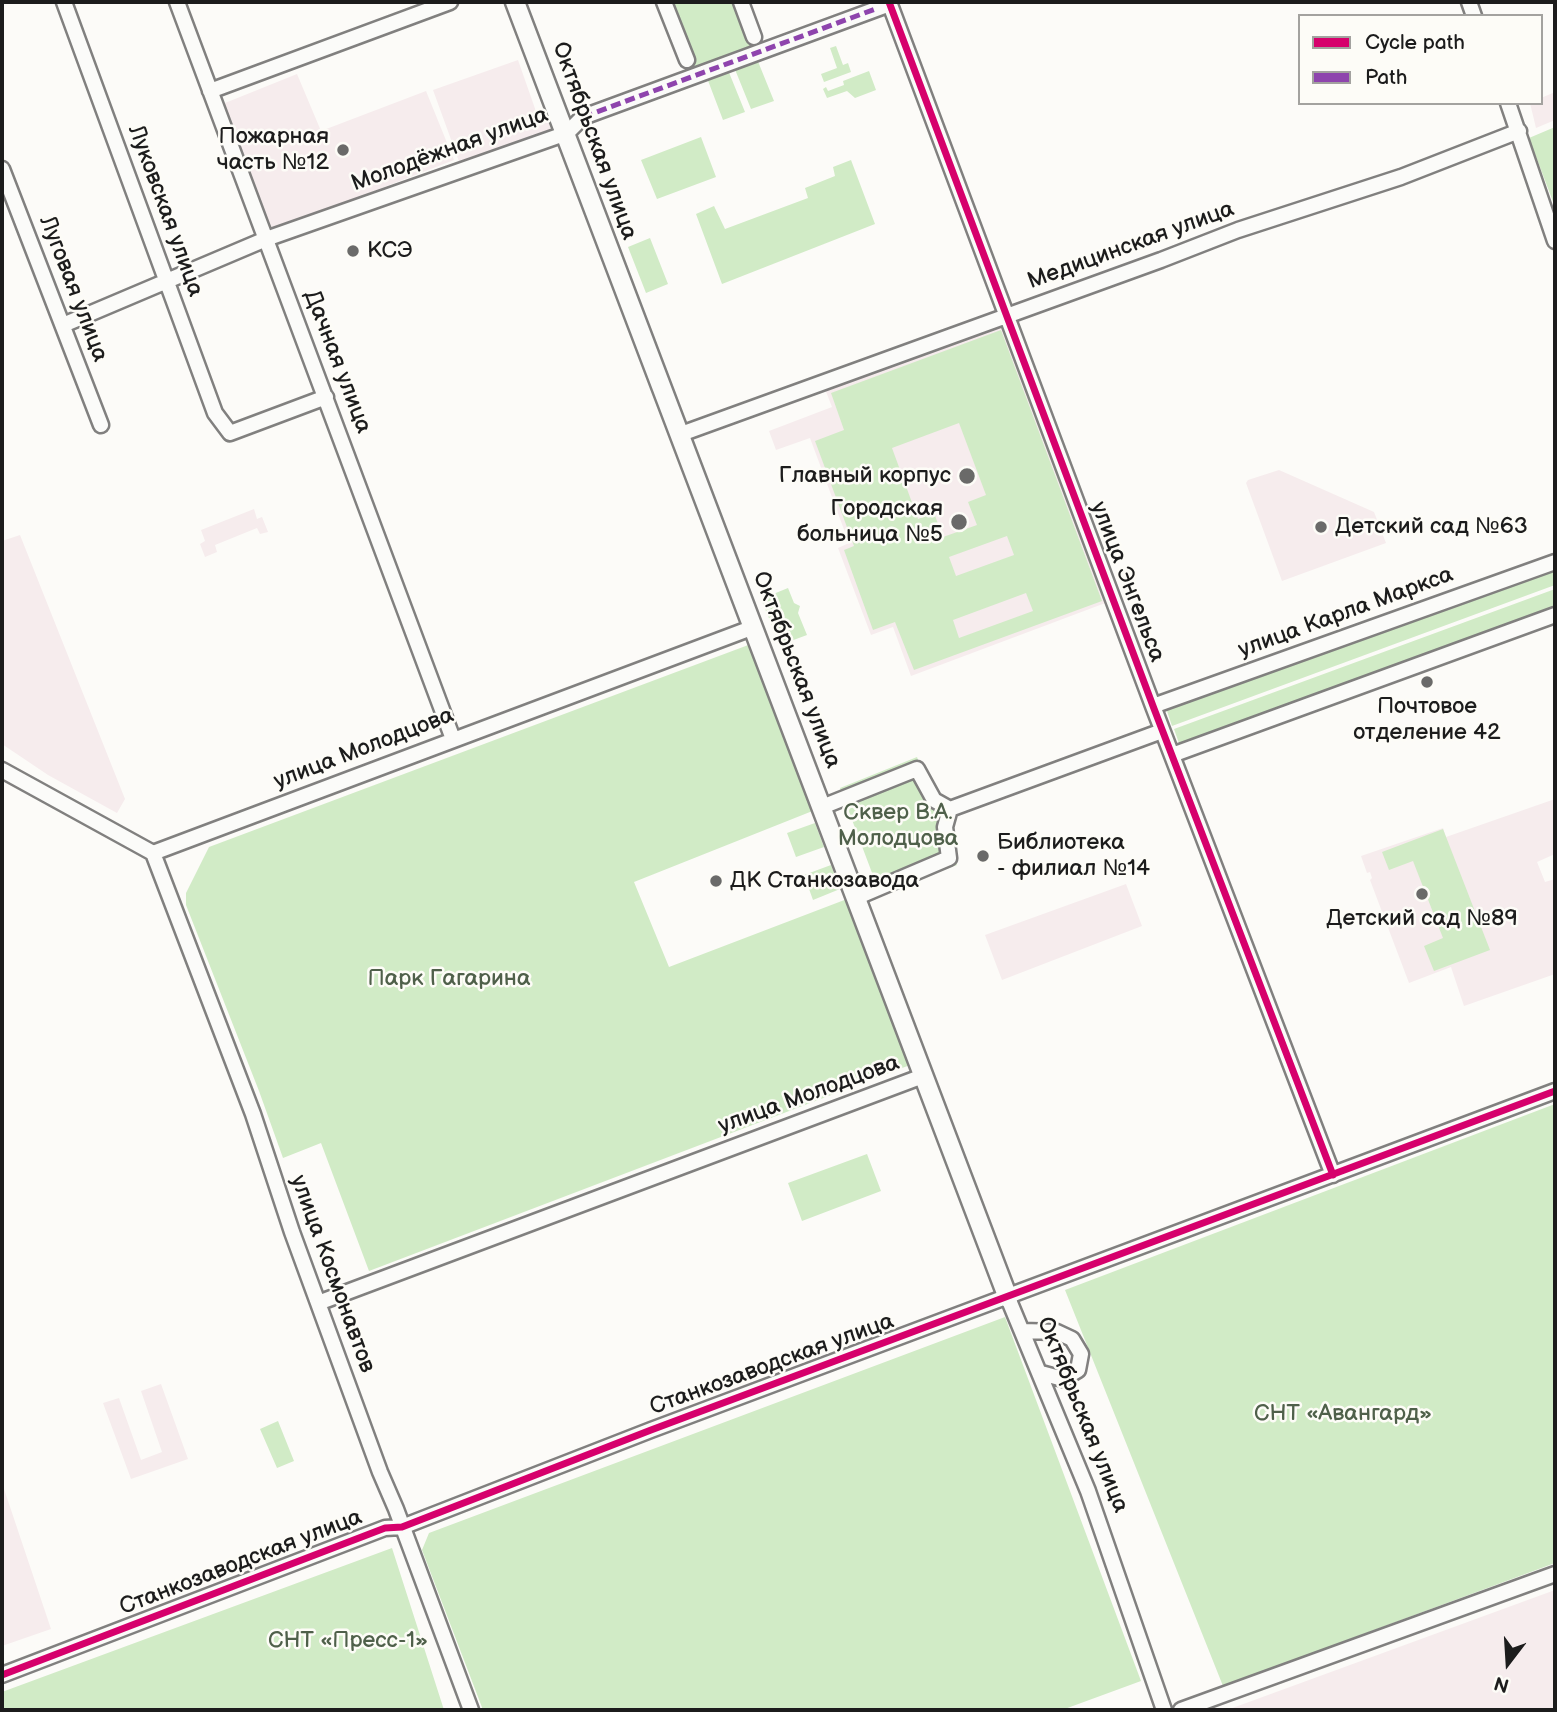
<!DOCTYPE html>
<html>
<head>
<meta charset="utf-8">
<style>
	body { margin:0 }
	#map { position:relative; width:1557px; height:1712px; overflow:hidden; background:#fcfbf8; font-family:"Balsamiq Sans",sans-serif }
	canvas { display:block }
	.frame { position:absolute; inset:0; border:4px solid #1c1c1c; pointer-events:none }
	.legend { position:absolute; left:1298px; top:14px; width:245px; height:91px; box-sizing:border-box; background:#fdfcf7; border:2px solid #a3a29f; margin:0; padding:9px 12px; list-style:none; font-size:21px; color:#1c1c1c }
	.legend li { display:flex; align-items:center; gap:14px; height:35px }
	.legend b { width:35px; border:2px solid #a3a29f }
	.north { position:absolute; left:1473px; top:1628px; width:70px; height:70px; -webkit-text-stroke:5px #fdfcf7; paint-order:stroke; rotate:197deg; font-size:19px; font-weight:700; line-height:28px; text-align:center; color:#1c1c1c }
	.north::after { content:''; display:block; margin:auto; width:24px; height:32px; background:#1c1c1c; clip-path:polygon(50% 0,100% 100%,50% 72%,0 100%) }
</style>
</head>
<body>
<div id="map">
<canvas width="1557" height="1712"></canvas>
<div class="frame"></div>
<ul class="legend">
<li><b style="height:9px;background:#d6006c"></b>Cycle path</li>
<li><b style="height:9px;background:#8e44ad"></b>Path</li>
</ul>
<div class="north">N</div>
</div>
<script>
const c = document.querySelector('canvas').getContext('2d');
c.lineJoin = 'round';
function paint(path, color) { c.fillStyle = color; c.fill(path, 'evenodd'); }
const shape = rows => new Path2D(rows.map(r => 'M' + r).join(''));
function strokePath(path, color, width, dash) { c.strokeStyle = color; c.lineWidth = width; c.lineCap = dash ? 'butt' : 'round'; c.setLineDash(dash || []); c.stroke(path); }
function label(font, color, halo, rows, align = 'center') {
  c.font = font + ' "Balsamiq Sans",sans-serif'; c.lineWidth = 5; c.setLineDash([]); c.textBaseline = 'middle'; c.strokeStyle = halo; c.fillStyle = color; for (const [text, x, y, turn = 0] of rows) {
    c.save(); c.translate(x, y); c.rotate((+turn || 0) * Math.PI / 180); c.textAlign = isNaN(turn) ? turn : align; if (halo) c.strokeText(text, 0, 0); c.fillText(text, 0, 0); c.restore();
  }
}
paint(shape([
	[518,60,539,120,547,118,553,135,461,167,433,90],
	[297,74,321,131,426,91,454,160,271,231,220,105],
	[1555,92,1555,120,1536,128,1530,103,1541,103,1541,98],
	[1003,325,1108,602,911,676,893,627,871,635,838,548,849,543,810,438,776,450,769,431,832,407,825,389],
	[1279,470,1374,512,1386,543,1282,581,1246,483,1248,480],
	[254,509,257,519,262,517,268,532,260,534,257,528,215,545,217,552,205,557,200,544,205,541,201,530],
	[20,535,125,799,117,813,48,775,2,744,2,541],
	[1555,799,1555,854,1537,862,1545,882,1555,879,1555,974,1464,1006,1451,967,1409,983,1370,880,1372,878,1370,872,1367,873,1361,856,1443,828,1446,837],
	[1126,884,1142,926,1002,980,985,935],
	[161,1384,188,1459,131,1479,103,1403,119,1398,141,1460,162,1452,141,1391],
	[2,1483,51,1629,2,1646],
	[1555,1590,1555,1710,1227,1710]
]), '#f6eced');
paint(shape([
	[670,2,735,2,752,46,695,68],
	[836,46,843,65,848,63,851,72,824,82,821,74,837,68,830,48],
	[757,59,774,101,751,109,734,67],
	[728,70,745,112,723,120,707,78],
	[869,71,876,90,855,98,847,91,827,98,823,89,826,87,828,91,844,85,843,81],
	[1555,127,1555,207,1529,138],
	[701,137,716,177,657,199,641,160],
	[851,160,875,224,722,284,696,214,714,206,725,229,808,198,805,188,835,176,833,167],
	[650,238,668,284,646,293,628,247],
	[1001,330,1102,601,914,670,895,622,873,630,844,550,854,546,815,441,844,430,831,393],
	[959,423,986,495,968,502,977,525,943,537,934,513,918,519,892,448],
	[1007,536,1014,555,956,576,949,557],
	[1026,593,1033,611,959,638,953,620],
	[1555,565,1555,585,1172,726,1166,708],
	[788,588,794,603,800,606,798,613,807,635,780,645,761,599],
	[1555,589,1555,612,1181,749,1174,729],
	[751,644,815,810,634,882,669,967,847,899,910,1065,369,1271,321,1143,283,1158,259,1091,186,905,186,893,209,847],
	[917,757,957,865,880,894,840,788],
	[815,823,824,847,796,857,787,833],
	[1443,829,1490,950,1434,971,1424,946,1443,938,1413,861,1389,870,1382,852],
	[831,865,840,889,813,900,804,875],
	[1555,1104,1555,1563,1223,1686,1065,1290],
	[867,1154,881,1191,802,1221,788,1183],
	[1005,1317,1141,1681,1062,1710,483,1710,422,1550,429,1533],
	[278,1421,294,1461,277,1468,260,1429],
	[392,1548,444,1710,2,1710,2,1692]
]), '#d1ebc6');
const minor = shape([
	[64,2,215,413,230,433,326,397],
	[177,2,453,739],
	[664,2,687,60],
	[741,2,754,37],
	[889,2,1153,706,1333,1175],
	[1469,2,1474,16],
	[210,91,450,2],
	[1508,103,1555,241],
	[2,169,101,425],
	[63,325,266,239,567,133,583,117,890,4],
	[681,434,1161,260,1238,230,1401,177,1519,131],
	[1153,706,1555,562],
	[1172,755,1555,615],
	[2,770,153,853,754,627],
	[822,807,917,769,934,800,950,809,945,827,949,858,855,898],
	[950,809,1162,731],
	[153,853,253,1114,292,1232,380,1472,396,1509,471,1710],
	[1008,1298,1088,1491,1164,1710],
	[318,1303,923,1076],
	[1023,1331,1057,1332,1072,1339,1081,1354,1078,1370,1063,1379,1041,1373],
	[2,1675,385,1528,402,1527,651,1430,1555,1091],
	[1181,1710,1555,1574]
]);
const major = shape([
	[515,2,1008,1298]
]);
strokePath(minor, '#81807f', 19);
strokePath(major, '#81807f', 23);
strokePath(minor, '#fbfbf9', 14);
strokePath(major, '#fbfbf9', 18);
strokePath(shape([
	[583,117,878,8]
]), '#8e44ad', 5, [10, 5]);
strokePath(shape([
	[889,2,1153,706,1333,1175],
	[2,1675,385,1528,402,1527,651,1430,1555,1091]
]), '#d6006c', 7);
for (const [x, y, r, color] of [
	[343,150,7,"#6a6a69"],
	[353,251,7,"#6a6a69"],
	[967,476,9,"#6a6a69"],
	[959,522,9,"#6a6a69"],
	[1321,527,7,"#6a6a69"],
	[1427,682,7,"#6a6a69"],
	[983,856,7,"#6a6a69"],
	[716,881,7,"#6a6a69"],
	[1422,894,7,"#6a6a69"]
]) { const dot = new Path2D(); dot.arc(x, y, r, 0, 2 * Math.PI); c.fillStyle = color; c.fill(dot); strokePath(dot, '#fdfcf7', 2.5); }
label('23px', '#1c1c1c', '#fdfcf7', [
	["Пожарная",329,137,"right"],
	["часть №12",329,163,"right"],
	["КСЭ",367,251],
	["Главный корпус",951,476,"right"],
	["Городская",943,509,"right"],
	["больница №5",943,535,"right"],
	["Детский сад №63",1335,527],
	["Почтовое",1427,707,"center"],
	["отделение 42",1427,733,"center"],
	["Библиотека",997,843],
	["- филиал №14",997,869],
	["ДК Станкозавода",730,881],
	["Детский сад №89",1422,919,"center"]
], 'left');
label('23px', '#1c1c1c', '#fdfcf7', [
	["Октябрьская улица",594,141,70],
	["Молодёжная улица",450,150,-20],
	["Луковская улица",165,211,70],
	["Медицинская улица",1131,246,-20],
	["Луговая улица",73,289,69],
	["Дачная улица",337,362,69],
	["улица Энгельса",1127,582,69],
	["улица Карла Маркса",1346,613,-20],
	["Октябрьская улица",796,670,69],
	["улица Молодцова",364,749,-21],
	["улица Молодцова",809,1095,-20],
	["улица Космонавтов",332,1274,70],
	["Станкозаводская улица",772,1365,-20],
	["Октябрьская улица",1082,1415,68],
	["Станкозаводская улица",241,1563,-21]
]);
label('23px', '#4f604a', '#fdfcf7', [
	["Сквер В.А.",898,813],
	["Молодцова",898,839],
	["Парк Гагарина",449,979],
	["СНТ «Авангард»",1343,1414],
	["СНТ «Пресс-1»",348,1641]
]);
</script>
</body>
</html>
